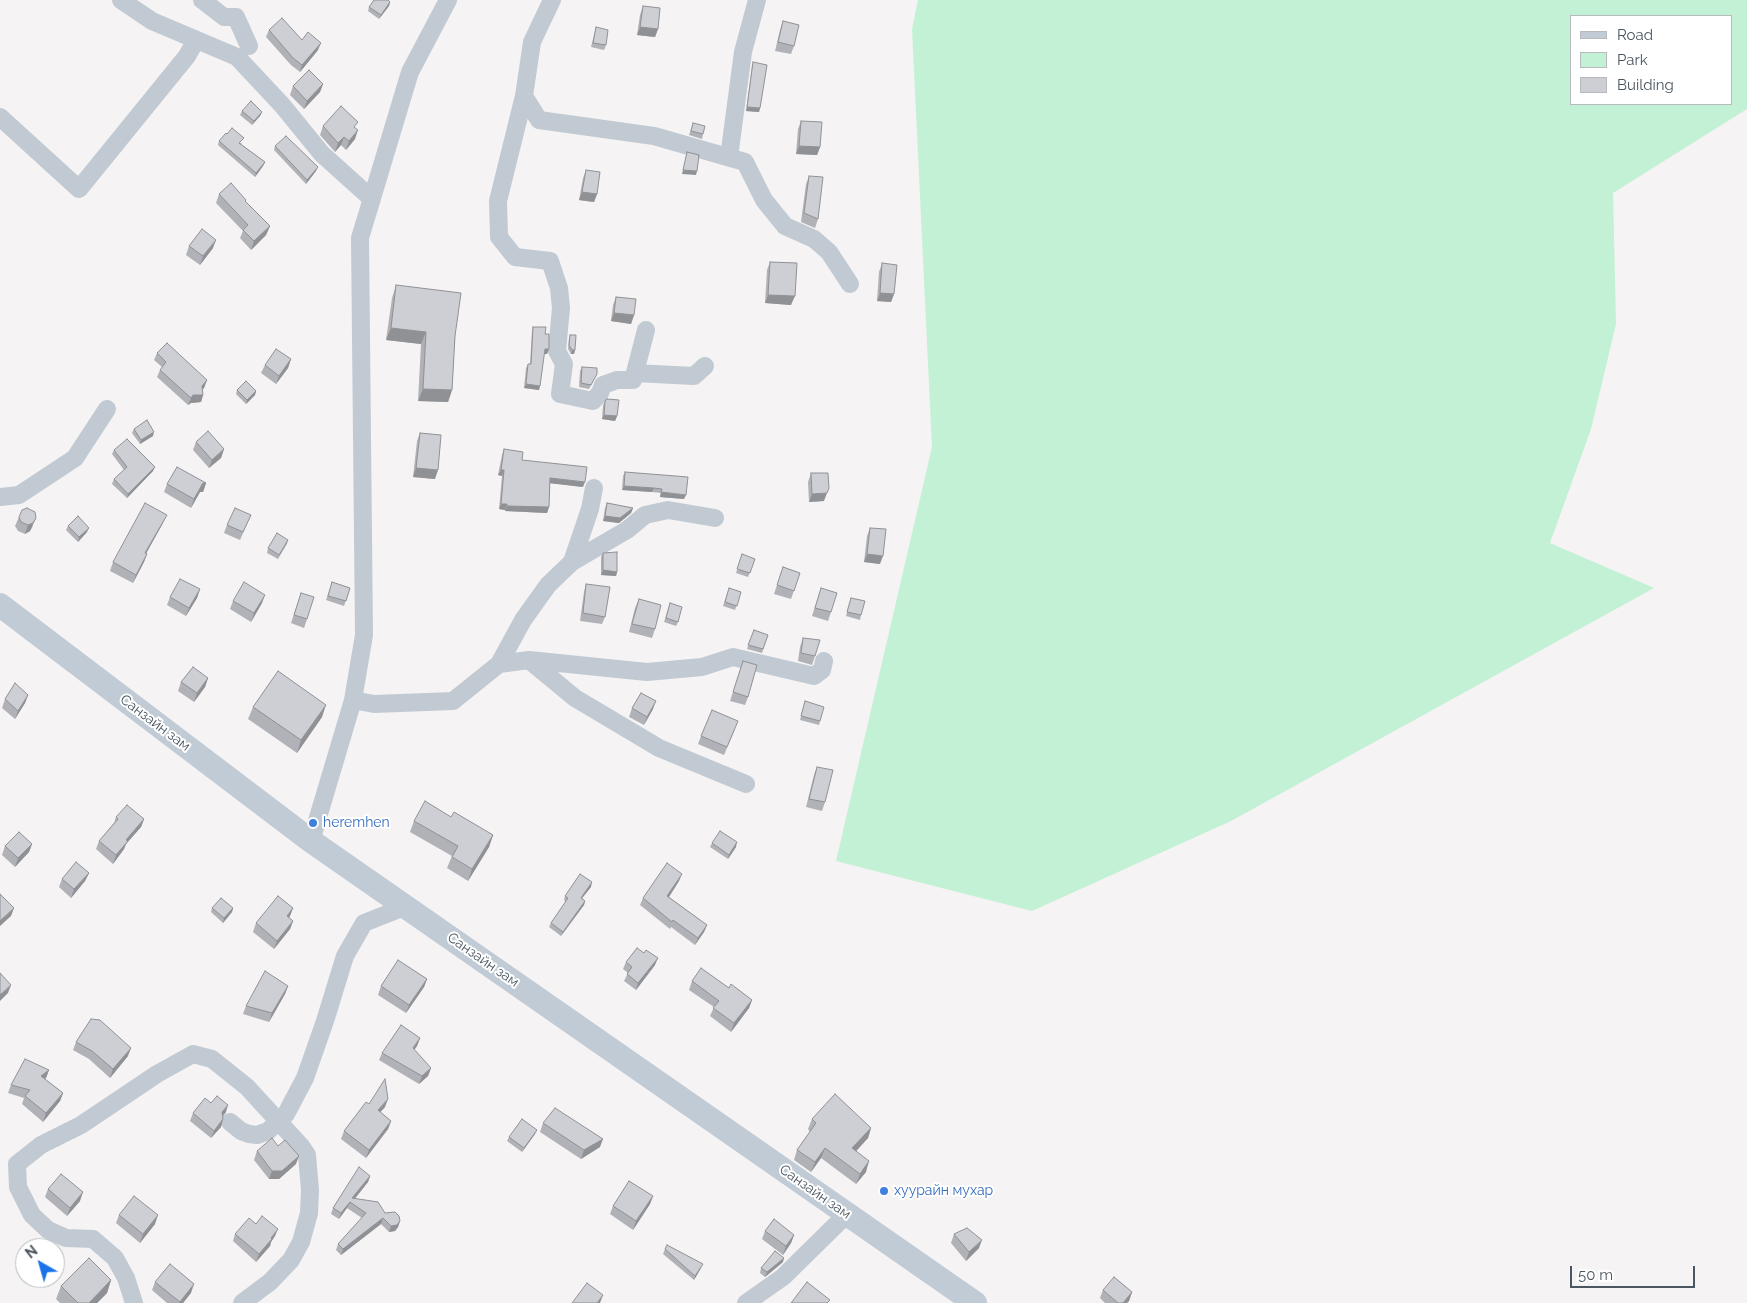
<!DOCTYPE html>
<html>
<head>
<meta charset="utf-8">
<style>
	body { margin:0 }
	#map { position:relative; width:1747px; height:1303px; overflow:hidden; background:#f5f3f3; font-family:Raleway,sans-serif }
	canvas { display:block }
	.legend { position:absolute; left:1570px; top:15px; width:162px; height:90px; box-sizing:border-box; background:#fff; border:1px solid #b7bbc0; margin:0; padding:6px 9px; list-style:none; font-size:15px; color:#4a5661 }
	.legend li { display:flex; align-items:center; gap:10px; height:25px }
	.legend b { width:25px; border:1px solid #b7bbc0 }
	.north { position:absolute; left:15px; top:1238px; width:50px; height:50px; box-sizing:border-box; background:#fff; border:1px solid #b7bbc0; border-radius:50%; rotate:322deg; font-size:14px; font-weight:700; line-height:20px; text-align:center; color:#4a5661 }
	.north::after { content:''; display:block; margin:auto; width:18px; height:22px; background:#1a73e8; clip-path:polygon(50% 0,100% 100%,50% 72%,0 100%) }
	.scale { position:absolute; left:1570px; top:1266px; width:125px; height:22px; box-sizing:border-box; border:2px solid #4a5661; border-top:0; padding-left:6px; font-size:15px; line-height:18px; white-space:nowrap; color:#4a5661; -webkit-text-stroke:4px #fff; paint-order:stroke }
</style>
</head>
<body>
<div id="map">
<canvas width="1747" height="1303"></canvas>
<ul class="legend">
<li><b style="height:6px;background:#c1cbd6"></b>Road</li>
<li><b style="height:14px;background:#c3f1d5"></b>Park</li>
<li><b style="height:14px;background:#cdcfd5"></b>Building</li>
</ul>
<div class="north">N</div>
<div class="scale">50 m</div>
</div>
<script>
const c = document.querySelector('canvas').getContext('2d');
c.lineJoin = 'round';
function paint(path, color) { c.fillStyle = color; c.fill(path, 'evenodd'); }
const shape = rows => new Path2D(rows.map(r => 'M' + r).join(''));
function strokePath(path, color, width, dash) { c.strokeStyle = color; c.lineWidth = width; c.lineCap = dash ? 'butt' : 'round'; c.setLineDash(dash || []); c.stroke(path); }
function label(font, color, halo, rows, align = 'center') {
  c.font = font + ' Raleway,sans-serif'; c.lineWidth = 4; c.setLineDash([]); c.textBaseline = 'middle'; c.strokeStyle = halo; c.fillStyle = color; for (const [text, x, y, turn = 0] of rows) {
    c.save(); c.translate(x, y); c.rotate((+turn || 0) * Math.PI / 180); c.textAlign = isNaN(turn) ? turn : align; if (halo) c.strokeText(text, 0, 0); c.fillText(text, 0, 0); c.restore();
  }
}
paint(shape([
	[918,0,1747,0,1747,109,1613,193,1616,324,1591,429,1550,543,1654,588,1231,821,1032,911,836,861,932,447,912,29],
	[1571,16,1731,16,1731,104,1571,104]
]), '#c3f1d5');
strokePath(shape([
	[121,0,152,21,237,57,282,105,322,154,372,199],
	[202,0,224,17,236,17,249,46],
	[552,0,532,42,524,96,539,120,654,136,745,162,764,200,785,226,814,239,829,252,850,284],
	[524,96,498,201,499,237,515,257,550,261,559,288,561,308,557,351,564,364,560,394,593,401,600,393,603,385,617,380,633,380,646,330],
	[0,117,79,189,187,56,196,40],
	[729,157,743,52,757,0],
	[635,373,694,376,705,366],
	[0,497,19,495,75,458,107,409],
	[572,562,590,509,594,488],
	[529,660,575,698,659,748,746,784],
	[499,664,523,620,548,585,572,562,627,530,645,515,668,510,715,518],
	[353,700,374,704,453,701,499,664,529,660,647,672,702,667,733,657,814,676,822,670,824,661],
	[311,841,353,700,364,635,360,238,410,72,448,0],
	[230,1122,241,1131,249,1134,257,1135,268,1131,286,1114,305,1078,325,1021,345,956,364,923,407,906],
	[134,1303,126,1278,115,1258,93,1239,66,1238,48,1230,32,1215,18,1187,17,1164,41,1145,81,1125,157,1074,193,1054,212,1059,247,1087,301,1146,307,1155,310,1190,309,1213,301,1242,291,1260,270,1282,242,1303],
	[746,1303,783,1277,847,1214]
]), '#c1cad2', 18);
strokePath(shape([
	[0,605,311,841,975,1303]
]), '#c1cbd6', 24);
paint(shape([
	[390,2,389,6,379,19,368,11,369,7],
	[643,6,658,29,655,37,637,35,640,15],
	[783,21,794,46,791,54,775,51,780,30],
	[596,27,606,45,604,50,591,47],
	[269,30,302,40,318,50,300,72,291,65,266,37],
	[753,62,760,108,759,112,746,111,752,66],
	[323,84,320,92,304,109,290,95,293,86],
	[242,111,262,112,260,116,252,125,240,115],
	[801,121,820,147,817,155,796,154,798,129],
	[693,123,703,134,702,139,689,135],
	[323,126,355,139,346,150,341,145,335,152,320,135],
	[219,141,242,143,241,144,265,162,263,166,255,177,218,145],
	[275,146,316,171,306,184,274,150],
	[586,170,597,194,594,202,579,200,583,178],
	[809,176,818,219,815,228,801,222,806,184],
	[219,194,246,200,245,202,270,226,266,235,251,250,240,238,243,231,216,203],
	[189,246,213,248,200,265,186,255],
	[770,262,791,305,765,303,767,270],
	[882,263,894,294,891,302,877,301,879,272],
	[396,285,455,336,452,390,448,402,418,401,421,344,386,340,392,298],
	[616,297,634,315,631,324,611,321,613,305],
	[533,327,545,334,549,349,547,354,544,354,539,390,524,388,526,368,528,364,530,364,532,331],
	[570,335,575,350,574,354,571,354,568,349,569,339],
	[157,353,207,380,204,388,202,390,203,395,201,402,191,403,188,405,157,377,160,370,162,367,154,360],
	[291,359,288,368,276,384,261,373,265,365],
	[582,367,597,374,589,389,579,387,580,371],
	[237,390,256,391,255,395,246,404,236,394],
	[605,401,617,416,615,421,602,419,603,405],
	[134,429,153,436,140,444,132,433],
	[420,433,435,479,413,477,417,441],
	[196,442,224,449,221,458,209,468,193,450],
	[504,449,522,460,583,487,550,483,549,507,547,513,505,511,505,510,499,509,502,476,498,475,502,455],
	[114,450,153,471,127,498,112,484,114,479,124,470,112,454],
	[625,472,684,499,660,497,661,493,652,492,622,490,623,476],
	[811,473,824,501,809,502,808,482],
	[206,483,203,492,200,492,191,508,164,492,167,484],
	[607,503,633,508,631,513,619,523,603,521,605,508],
	[251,515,240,540,224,533,227,525],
	[19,517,33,526,30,531,25,534,18,531,15,526],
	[163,523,146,553,147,554,144,562,133,583,110,571,113,562],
	[68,526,87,532,78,542,66,530],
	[870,528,880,564,864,562,867,536],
	[288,540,287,544,278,559,267,553,268,548],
	[603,553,617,572,616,576,601,575,601,557],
	[742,554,755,559,748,577,736,573],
	[783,567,800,573,791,599,774,594],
	[332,582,350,588,344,606,326,600],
	[586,584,605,617,602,624,580,621,584,592],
	[729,588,741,592,735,610,723,606],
	[821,588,831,612,828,621,812,616],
	[200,589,197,598,186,616,167,605,170,597],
	[301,593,307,619,304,628,291,623],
	[851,598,861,615,860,620,846,616],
	[639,599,655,629,652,638,629,632,635,608],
	[233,601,262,603,251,622,230,609],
	[670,603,678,622,676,626,664,622],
	[754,630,768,635,762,653,747,649],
	[803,638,815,656,812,665,798,661,800,647],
	[743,661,748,697,745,705,730,701],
	[208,678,205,687,194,702,178,691,181,682],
	[28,695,25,703,15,719,2,708,5,699],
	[805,701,820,721,819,725,800,720],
	[253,707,322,717,297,753,248,719],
	[632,708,653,709,644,725,629,717],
	[735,729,724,755,698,744,701,736],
	[817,767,825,802,822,811,806,807,814,775],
	[116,817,144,819,141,827,126,844,124,849,113,864,96,849,99,841,114,823],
	[451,817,493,835,489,847,468,881,447,868,452,856,410,832,414,821],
	[712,843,736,847,728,859,710,847],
	[32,844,29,852,15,867,2,855,5,846],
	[89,873,85,881,71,898,59,887,62,879],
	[679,881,669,897,707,925,704,932,695,945,671,927,670,929,640,905,643,898],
	[591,887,582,898,585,901,584,905,561,936,549,927,551,923,566,902,564,900,565,896],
	[212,908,233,908,232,912,223,923,211,912],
	[293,908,289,918,293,921,290,929,274,949,253,932,256,923],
	[626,962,655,965,636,990,624,981,628,973,623,969],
	[427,979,424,987,406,1013,378,995,381,986],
	[692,981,729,988,752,1000,749,1008,731,1032,710,1016,714,1007,689,990],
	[288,986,285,994,269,1022,243,1014,246,1006],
	[420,1038,417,1046,414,1050,431,1068,428,1076,419,1084,379,1060,382,1053],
	[76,1042,128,1056,110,1078,89,1059,73,1050],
	[49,1070,46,1078,45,1079,63,1093,60,1101,43,1122,22,1104,24,1098,8,1093,11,1085],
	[211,1103,226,1112,223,1116,223,1119,221,1127,211,1138,190,1121,193,1113],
	[369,1104,385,1107,380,1112,391,1121,388,1129,366,1158,341,1139,344,1131],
	[812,1119,871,1128,868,1138,856,1151,866,1172,856,1184,821,1158,811,1172,794,1160,797,1150,810,1132,808,1129],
	[543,1123,600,1147,581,1159,540,1132],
	[535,1134,522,1152,507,1141,509,1137],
	[278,1146,296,1164,279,1179,269,1179,254,1160,257,1151],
	[370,1176,368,1182,355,1199,400,1221,398,1227,395,1231,389,1232,381,1224,341,1255,336,1250,338,1244,362,1218,347,1208,339,1219,331,1214,333,1208],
	[48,1189,80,1201,67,1216,45,1197],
	[653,1196,650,1204,633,1230,610,1214,613,1206],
	[119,1215,155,1224,140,1243,116,1223],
	[765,1231,794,1235,791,1243,783,1255,762,1239],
	[235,1234,275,1236,271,1242,270,1246,256,1262,233,1241],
	[954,1234,979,1248,966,1261,951,1243],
	[665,1249,701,1268,694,1280,663,1254],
	[783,1262,765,1277,760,1273,761,1268],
	[111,1280,107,1293,97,1303,60,1303,56,1299,61,1286],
	[155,1282,191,1293,183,1303,167,1303,152,1290],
	[1103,1290,1132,1292,1129,1301,1127,1303,1105,1303,1100,1298]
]), '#b0b2b7');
paint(shape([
	[390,2,389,6,379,19,381,15],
	[640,27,658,29,655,37,637,35],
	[321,43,318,50,300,72,302,65],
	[323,84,320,92,304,109,307,101],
	[747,107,760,108,759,112,746,111],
	[262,112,260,116,252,125,254,121],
	[358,130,355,139,346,150,349,141],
	[344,137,341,145,335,152,338,143],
	[799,146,820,147,817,155,796,154],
	[265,162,263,166,255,177,256,173],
	[318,167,316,171,306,184,307,180],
	[683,170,697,171,696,175,682,174],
	[582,192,597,194,594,202,579,200],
	[270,226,266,235,251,250,254,241],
	[216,240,213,248,200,265,203,256],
	[880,293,894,294,891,302,877,301],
	[768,295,795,296,791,305,765,303],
	[614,313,634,315,631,324,611,321],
	[391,328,426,332,421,344,386,340],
	[545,349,549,349,547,354,543,354],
	[572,350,575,350,574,354,571,354],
	[291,359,288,368,276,384,279,376],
	[207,380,204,388,199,393,202,386],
	[526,384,540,386,539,390,524,388],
	[423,389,452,390,448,402,418,401],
	[256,391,255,395,246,404,247,400],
	[193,395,203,395,201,402,191,403,188,405,191,398],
	[604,415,617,416,615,421,602,419],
	[154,432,153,436,140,444,141,440],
	[224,449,221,458,209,468,212,460],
	[155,467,153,471,127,498,128,494],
	[416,468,438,470,435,479,413,477],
	[501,470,504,470,502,476,498,475],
	[550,478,585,482,583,487,548,483],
	[203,483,206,483,203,492,200,492,191,508,194,499],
	[624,486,654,488,652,492,622,490],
	[661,492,686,495,684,499,660,497],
	[827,493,824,501,809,502,812,494],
	[501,504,507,504,505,510,499,509],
	[507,506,549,507,547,513,505,511],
	[633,508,631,513,619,523,603,521,605,516],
	[167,515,163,523,142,561,145,553],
	[36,518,30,531,25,534,28,525],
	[89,528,87,532,78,542,79,537],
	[147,554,144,562,133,583,136,575],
	[867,554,883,556,880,564,864,562],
	[603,570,617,572,616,576,601,575],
	[200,589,197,598,186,616,189,608],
	[265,595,262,603,251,622,254,613],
	[208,678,205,687,194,702,197,693],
	[28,695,25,703,15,719,18,711],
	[656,701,653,709,644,725,647,717],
	[326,705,322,717,297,753,301,740],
	[144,819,141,827,126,844,124,849,113,864,116,855,126,840],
	[493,835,489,847,468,881,472,869],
	[737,842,736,847,728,859,729,855],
	[32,844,29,852,15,867,18,858],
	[89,873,85,881,71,898,74,889],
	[682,874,679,881,665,903,667,896],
	[592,882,591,887,579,902,581,898],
	[585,901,584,905,561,936,563,932],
	[14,908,11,916,0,926,0,921],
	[233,908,232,912,223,923,224,918],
	[293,908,290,916,284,924,287,916],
	[293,921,290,929,274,949,277,941],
	[707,925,704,932,695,945,698,938],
	[658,958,655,965,636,990,638,983],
	[427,979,424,987,406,1013,409,1005],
	[11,985,8,993,0,1001,0,995],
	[288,986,285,994,269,1022,272,1013],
	[752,1000,749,1008,731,1032,734,1023],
	[420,1038,417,1046,410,1056,413,1048],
	[131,1048,128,1056,110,1078,113,1069],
	[431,1068,428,1076,419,1084,422,1076],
	[49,1070,46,1078,38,1084,41,1076],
	[63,1093,60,1101,43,1122,46,1113],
	[388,1099,385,1107,375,1118,378,1110],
	[228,1105,226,1112,220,1120,222,1112],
	[223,1119,221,1127,211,1138,214,1131],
	[391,1121,388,1129,366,1158,369,1150],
	[871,1128,868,1138,849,1159,852,1148],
	[537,1130,535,1134,522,1152,524,1148],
	[603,1139,600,1147,581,1159,584,1150],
	[825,1148,821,1158,811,1172,815,1162],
	[299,1156,296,1164,279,1179,269,1179,272,1171],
	[869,1161,866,1172,856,1184,860,1174],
	[370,1176,368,1182,350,1204,352,1198],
	[83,1192,80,1201,67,1216,70,1208],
	[653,1196,650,1204,633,1230,636,1221],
	[350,1202,347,1208,339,1219,341,1213],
	[158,1215,155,1224,140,1243,143,1234],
	[383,1218,381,1224,341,1255,343,1249],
	[400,1221,398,1227,395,1231,389,1232,391,1226],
	[278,1229,275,1236,271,1242,270,1246,256,1262,259,1254],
	[794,1235,791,1243,783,1255,786,1246],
	[982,1240,979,1248,966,1261,969,1252],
	[784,1258,783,1262,765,1277,767,1272],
	[703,1264,701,1268,694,1280,695,1276],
	[111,1280,107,1293,97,1303,89,1303],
	[194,1284,191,1293,183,1303,179,1303],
	[1132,1292,1129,1301,1127,1303,1123,1303],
	[603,1295,600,1303,597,1303]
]), '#909195');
const building = shape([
	[374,0,388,0,390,2,381,15,369,7,374,0],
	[643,6,660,8,658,29,640,27,643,6],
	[282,18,302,40,308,32,321,43,302,65,293,58,269,30,282,18],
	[783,21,799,25,794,46,778,42,783,21],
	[596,27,608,30,606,45,593,43,596,27],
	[753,62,767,65,760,108,747,107,753,62],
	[309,70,323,84,307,101,293,86,309,70],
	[251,101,262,112,254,121,242,111,251,101],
	[341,106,358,122,354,127,358,130,349,141,344,137,338,143,323,126,341,106],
	[801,121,822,122,820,147,799,146,801,121],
	[693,123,705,126,703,134,691,131,693,123],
	[232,128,244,138,239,143,265,162,256,173,219,141,226,133,227,134,232,128],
	[286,136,318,167,307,180,275,146,286,136],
	[687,152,699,155,697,171,683,170,687,152],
	[586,170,600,172,597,194,582,192,586,170],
	[809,176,823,177,818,219,804,213,809,176],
	[231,183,246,200,245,201,270,226,254,241,243,230,248,225,219,194,231,183],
	[202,229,216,240,203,256,189,246,202,229],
	[770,262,797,263,795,296,768,295,770,262],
	[882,263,897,265,894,294,880,293,882,263],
	[396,285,461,293,455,336,452,390,423,389,426,332,391,328,396,285],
	[616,297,636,299,634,315,614,313,616,297],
	[533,327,546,327,545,334,549,334,549,349,545,349,540,386,526,384,528,364,531,364,533,327],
	[570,335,576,335,575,350,572,350,569,345,570,335],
	[167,343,207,380,202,386,203,395,193,395,191,398,160,370,166,362,157,353,167,343],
	[276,349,291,359,279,376,265,365,276,349],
	[582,367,597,368,597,374,591,385,581,383,582,367],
	[246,381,256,391,247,400,237,390,246,381],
	[607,399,619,400,617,416,604,415,605,401,607,399],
	[147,420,154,432,141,440,134,429,147,420],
	[208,431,224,449,212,460,196,442,208,431],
	[420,433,441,435,438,470,416,468,420,433],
	[127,439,155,467,128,494,114,479,127,467,114,450,127,439],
	[504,449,523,452,522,460,587,467,585,482,550,478,549,507,507,506,507,504,501,504,504,470,501,470,504,449],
	[177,467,206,483,203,483,194,499,167,484,177,467],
	[625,472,688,477,686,495,661,492,662,489,654,488,624,486,625,472],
	[811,473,828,473,829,488,827,493,812,494,811,473],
	[145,503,167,515,145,553,147,554,136,575,113,562,145,503],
	[607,503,633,508,620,518,605,516,607,503],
	[27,508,35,512,36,518,33,523,28,525,21,522,19,517,22,510,27,508],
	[235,508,251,515,243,532,227,525,235,508],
	[78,516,89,528,79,537,68,526,78,516],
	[870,528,886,529,883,556,867,554,870,528],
	[277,533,288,540,279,555,268,548,277,533],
	[617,552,617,572,603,570,603,553,617,552],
	[742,554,755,559,750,573,737,569,742,554],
	[783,567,800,573,794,591,777,585,783,567],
	[180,579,200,589,189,608,170,597,180,579],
	[244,582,265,595,254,613,233,601,244,582],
	[332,582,350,588,346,601,328,596,332,582],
	[586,584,610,587,605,617,583,613,586,584],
	[729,588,741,592,737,606,725,602,729,588],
	[821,588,837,593,831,612,815,608,821,588],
	[301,593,314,597,307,619,294,615,301,593],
	[851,598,865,601,861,615,847,612,851,598],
	[639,599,661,605,655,629,632,624,639,599],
	[670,603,682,607,678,622,666,618,670,603],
	[754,630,768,635,763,649,748,645,754,630],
	[803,638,820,640,815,656,801,653,803,638],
	[743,661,757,665,748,697,733,692,743,661],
	[193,667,208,678,197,693,181,682,193,667],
	[278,671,326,705,301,740,253,707,278,671],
	[15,683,28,695,18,711,5,699,15,683],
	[641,693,656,701,647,717,632,708,641,693],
	[805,701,824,707,820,721,801,716,805,701],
	[712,710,738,721,727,747,701,736,712,710],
	[817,767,833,770,825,802,809,799,817,767],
	[425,801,451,817,454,812,493,835,472,869,452,857,458,846,414,821,425,801],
	[127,805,144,819,126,840,128,841,116,855,99,841,118,819,116,817,127,805],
	[720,831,737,842,729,855,712,843,720,831],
	[19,832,32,844,18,858,5,846,19,832],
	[76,862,89,873,74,889,62,879,76,862],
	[667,863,682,874,667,896,707,925,698,938,673,920,672,922,643,898,667,863],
	[580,874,592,882,581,898,585,901,563,932,551,923,568,898,565,896,580,874],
	[0,894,14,908,0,921,0,894],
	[278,896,293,908,287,916,293,921,277,941,256,923,278,896],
	[221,898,233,908,224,918,212,908,221,898],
	[637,948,644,953,646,950,658,958,638,983,627,974,632,967,626,962,637,948],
	[398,960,427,979,409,1005,381,986,398,960],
	[701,968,729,988,731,984,752,1000,734,1023,713,1008,719,1001,692,981,701,968],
	[265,971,288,986,272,1013,246,1006,265,971],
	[0,973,11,985,0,995,0,973],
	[91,1019,100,1020,131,1048,113,1069,92,1051,76,1042,91,1019],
	[401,1025,420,1038,413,1048,431,1068,422,1076,382,1053,401,1025],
	[25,1059,49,1070,41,1076,63,1093,46,1113,25,1096,30,1090,11,1085,25,1059],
	[385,1079,388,1099,378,1110,391,1121,369,1150,344,1131,366,1102,369,1104,385,1079],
	[835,1094,871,1128,852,1148,869,1161,860,1174,825,1148,815,1162,797,1150,816,1123,812,1119,835,1094],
	[217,1096,228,1105,222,1112,223,1119,214,1131,193,1113,205,1098,211,1103,217,1096],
	[555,1108,603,1139,584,1150,543,1123,555,1108],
	[522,1119,537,1130,524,1148,509,1137,522,1119],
	[272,1138,278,1146,285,1140,299,1156,282,1171,272,1171,257,1151,272,1138],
	[359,1167,370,1176,352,1198,378,1202,385,1213,395,1212,399,1216,400,1221,397,1225,391,1226,383,1218,343,1249,338,1244,366,1213,350,1202,341,1213,333,1208,359,1167],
	[61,1174,83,1192,70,1208,48,1189,61,1174],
	[629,1181,653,1196,636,1221,613,1206,629,1181],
	[134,1196,158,1215,143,1234,119,1215,134,1196],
	[262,1216,278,1229,271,1238,272,1239,259,1254,235,1234,249,1218,256,1224,262,1216],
	[774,1219,794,1235,786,1246,765,1231,774,1219],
	[967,1228,982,1240,969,1252,954,1234,967,1228],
	[667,1245,703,1264,695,1276,665,1249,667,1245],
	[775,1251,784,1258,767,1272,761,1268,775,1251],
	[89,1258,111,1280,89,1303,78,1303,61,1286,89,1258],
	[170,1264,194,1284,180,1302,155,1282,170,1264],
	[1114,1277,1132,1292,1123,1303,1118,1303,1103,1290,1114,1277],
	[807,1282,830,1300,827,1303,791,1303,807,1282],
	[587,1283,603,1295,597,1303,572,1303,587,1283]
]);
paint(building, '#cdcfd5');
strokePath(building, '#909195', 1);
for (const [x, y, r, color] of [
	[313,823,5,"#3f7fe0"],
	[884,1191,5,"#3f7fe0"]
]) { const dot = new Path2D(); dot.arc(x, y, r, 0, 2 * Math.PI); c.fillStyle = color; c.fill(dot); strokePath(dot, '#fff', 2); }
label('14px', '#4a5661', '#fff', [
	["Санзайн зам",155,723,37],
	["Санзайн зам",483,960,35],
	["Санзайн зам",815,1192,35]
]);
label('14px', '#366cbe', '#fff', [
	["heremhen",323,823],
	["хуурайн мухар",894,1191]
], 'left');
</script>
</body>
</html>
